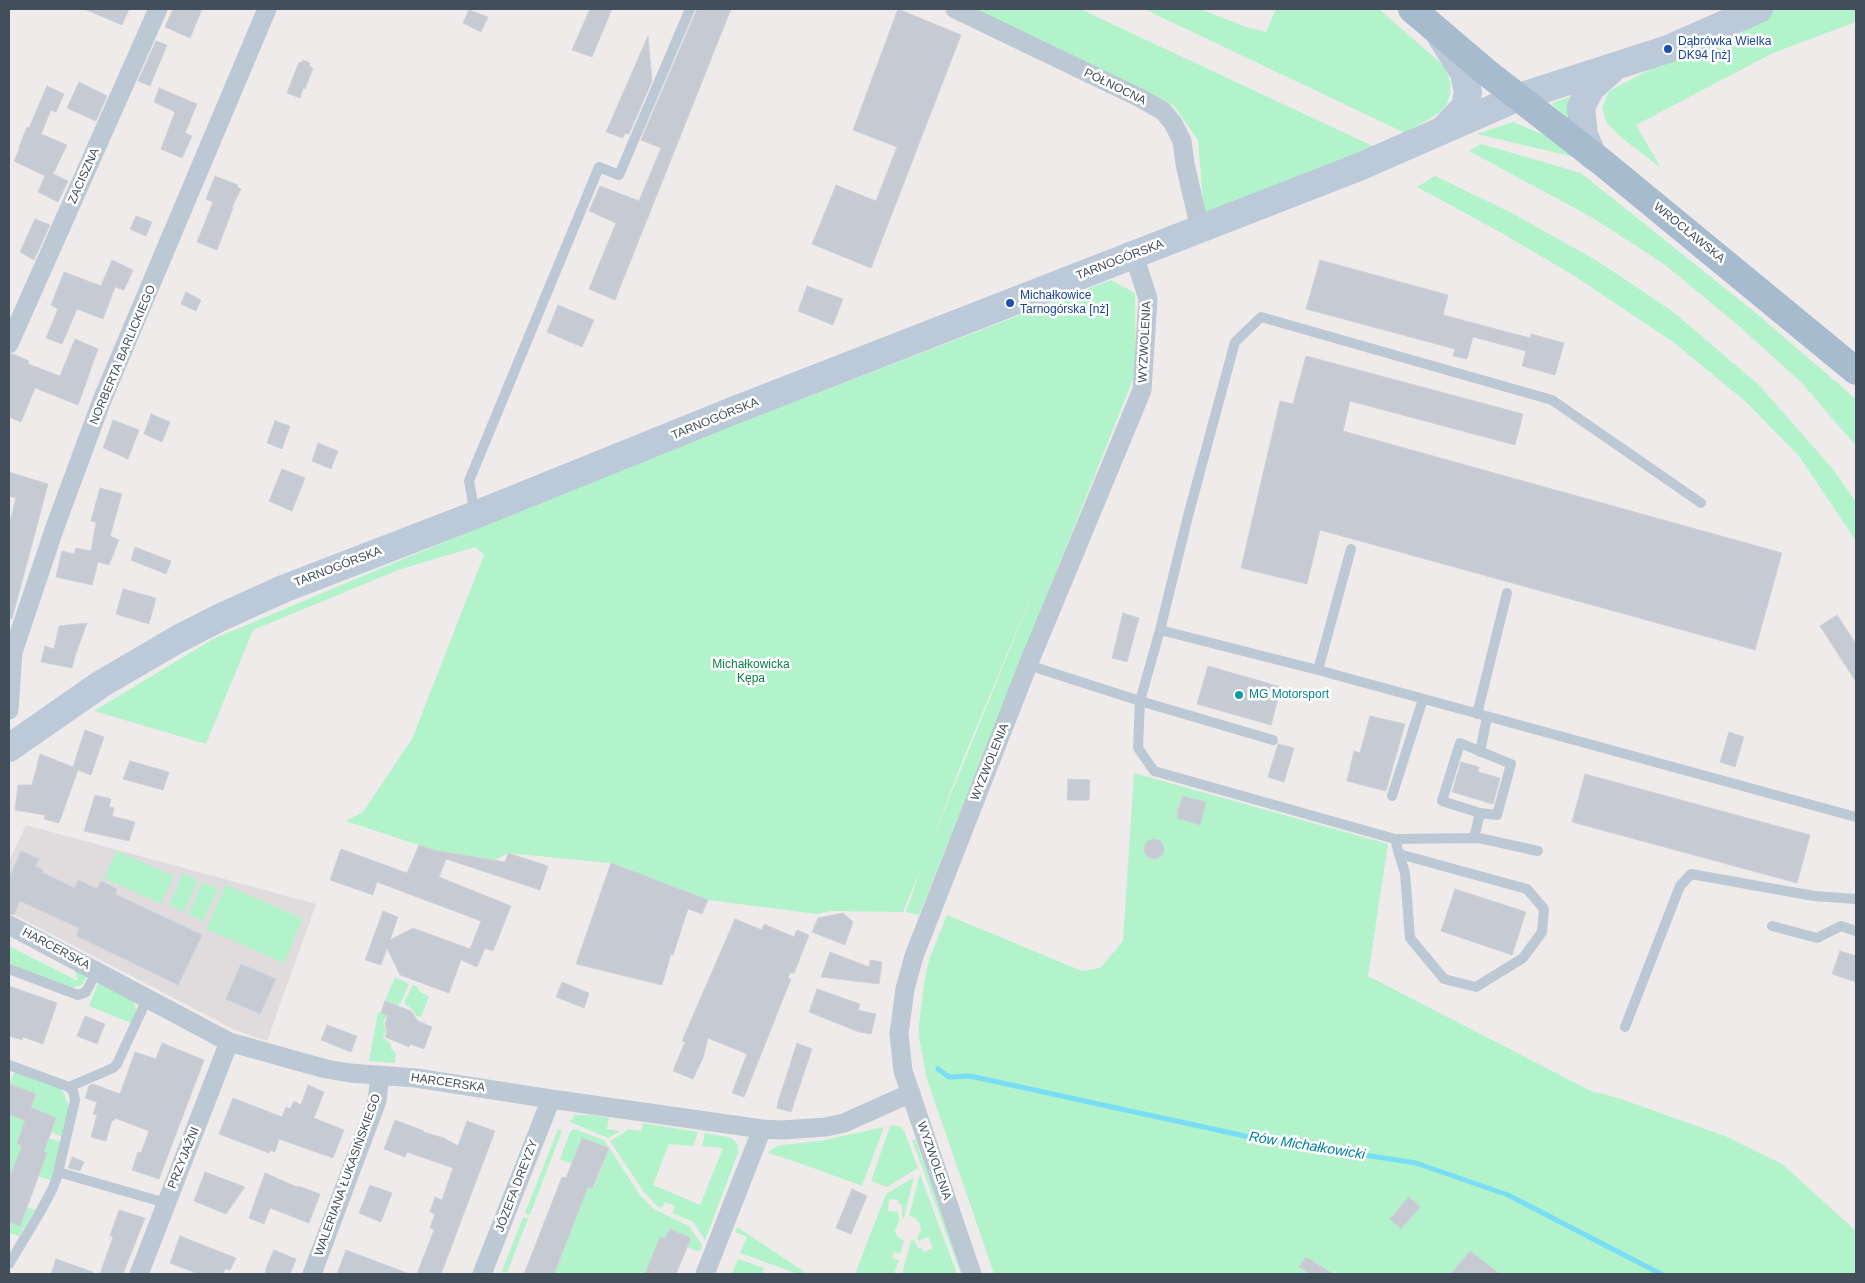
<!DOCTYPE html>
<html>
<head>
<meta charset="utf-8">
<style>
	body { margin:0 }
	#map { position:relative; width:1865px; height:1283px; overflow:hidden; background:#efebeb; font-family:Arial,sans-serif }
	canvas { display:block }
	.frame { position:absolute; inset:0; border:10px solid #424f5b; pointer-events:none }
</style>
</head>
<body>
<div id="map">
<canvas width="1865" height="1283"></canvas>
<div class="frame"></div>
</div>
<script>
const c = document.querySelector('canvas').getContext('2d');
c.lineJoin = 'round';
function paint(path, color) { c.fillStyle = color; c.fill(path, 'evenodd'); }
const shape = rows => new Path2D(rows.map(r => 'M' + r).join(''));
function strokePath(path, color, width, dash) { c.strokeStyle = color; c.lineWidth = width; c.lineCap = dash ? 'butt' : 'round'; c.setLineDash(dash || []); c.stroke(path); }
function label(font, color, halo, rows, align = 'center') {
  c.font = font + ' Arial,sans-serif'; c.lineWidth = 5; c.setLineDash([]); c.textBaseline = 'middle'; c.strokeStyle = halo; c.fillStyle = color; for (const [text, x, y, turn = 0] of rows) {
    c.save(); c.translate(x, y); c.rotate((+turn || 0) * Math.PI / 180); c.textAlign = isNaN(turn) ? turn : align; if (halo) c.strokeText(text, 0, 0); c.fillText(text, 0, 0); c.restore();
  }
}
paint(shape([
	[26,825,316,904,267,1041,235,1030,9,912,9,861]
]), '#e0dcdd');
paint(shape([
	[973,9,1080,9,1379,149,1204,213,1198,140,1174,106],
	[1144,9,1200,9,1246,27,1266,32,1276,9,1379,9,1444,66,1451,84,1450,96,1446,106,1439,113,1405,133],
	[1766,9,1856,9,1856,22,1773,53,1636,125,1661,168,1622,138,1607,123,1602,108,1609,91],
	[1573,96,1570,120,1552,104,1554,102],
	[1513,122,1547,136,1574,157,1477,134],
	[1481,144,1581,173,1757,314,1856,399,1856,446,1801,382,1740,327,1664,264,1593,218,1469,151],
	[1435,176,1512,213,1599,262,1672,311,1759,385,1832,468,1856,502,1856,541,1799,456,1745,401,1673,342,1576,277,1500,232,1417,187],
	[1111,280,1135,293,1136,372,919,915,906,912,920,870,903,912,831,911,817,914,708,900,609,863,508,853,495,860,433,850,346,821,363,812,412,739,484,555,475,547,401,569,253,630,206,744,94,711,213,639,425,550,737,424],
	[1040,575,931,843,964,757],
	[1134,773,1388,844,1368,976,1591,1091,1618,1098,1725,1136,1782,1164,1856,1231,1856,1274,994,1274,927,1079,919,1038,919,1024,924,984,929,960,947,915,1082,971,1100,968,1123,941],
	[116,851,174,876,161,904,104,878],
	[183,873,198,880,184,912,169,905],
	[203,882,218,889,203,921,188,914],
	[226,885,303,919,284,963,206,929],
	[9,946,78,981,74,968,88,975,82,985,71,988,9,965],
	[395,977,409,984,403,998,398,1006,385,1001],
	[99,981,134,1001,136,1010,131,1023,89,1006],
	[413,985,416,986,420,992,429,996,421,1017,416,1016,413,1010,405,1004,405,1000],
	[378,1012,389,1016,385,1019,383,1024,386,1031,383,1038,391,1044,391,1049,396,1053,395,1063,369,1061],
	[15,1071,59,1088,63,1092,69,1106,62,1137,51,1132,56,1118,31,1107,36,1094,9,1084],
	[9,1114,25,1121,22,1146,9,1177],
	[575,1115,593,1115,609,1118,607,1129,620,1131,608,1138,570,1122],
	[643,1123,698,1132,693,1146,669,1144,653,1185,700,1205,723,1148,702,1146,705,1133,728,1137,733,1139,738,1145,738,1153,705,1240,693,1222,672,1213,675,1206,665,1202,662,1208,657,1206,643,1191,610,1141,627,1131,627,1129,641,1131],
	[892,1125,901,1127,905,1133,918,1168,887,1187,871,1181,890,1126],
	[884,1127,862,1186,794,1161,768,1153,775,1147,781,1145,820,1141],
	[558,1129,562,1131,530,1215,525,1213],
	[574,1129,604,1140,640,1195,654,1209,689,1226,702,1245,700,1252,687,1247,691,1238,670,1229,665,1238,660,1237,645,1274,554,1274,588,1187,593,1189,609,1148,582,1138,572,1164,560,1159,570,1132],
	[49,1138,61,1142,51,1180,39,1176,47,1153,44,1152],
	[915,1139,965,1274,961,1274,912,1140],
	[920,1174,957,1274,902,1274,911,1241,914,1240,919,1249,922,1248,924,1252,933,1248,928,1237,920,1240,921,1244,917,1238,921,1231,920,1224,914,1217,909,1216],
	[914,1177,904,1218,902,1218,902,1205,898,1203,899,1200,889,1199,888,1211,897,1212,898,1209,899,1221,895,1231,898,1237,904,1241,900,1254,894,1252,892,1258,899,1260,894,1274,889,1273,889,1274,855,1274,886,1194],
	[27,1207,35,1210,19,1236,9,1233,11,1223,20,1226],
	[523,1217,528,1219,507,1273,502,1271],
	[737,1227,808,1274,798,1274,740,1253,747,1237,735,1232],
	[738,1259,764,1268,762,1274,732,1274]
]), '#b2f3cb');
strokePath(shape([
	[938,1069,949,1077,970,1076,1254,1138,1416,1163,1508,1195,1661,1274]
]), '#7addf6', 5);
const building = shape([
	[84,9,129,9,122,25,84,9],
	[173,9,202,9,190,38,165,27,173,9],
	[590,9,612,9,592,57,572,50,590,9],
	[697,9,731,9,615,300,589,289,616,223,589,211,600,186,639,201,661,148,641,140,697,9],
	[898,9,961,35,871,268,812,244,836,185,876,201,897,147,853,130,898,9],
	[469,10,488,17,481,32,463,23,469,10],
	[648,36,652,81,629,134,625,133,623,138,606,132,648,36],
	[156,41,167,45,150,86,138,81,156,41],
	[303,60,310,63,309,66,313,68,305,89,303,88,300,98,287,93,299,62,302,63,303,60],
	[79,82,107,96,96,121,67,108,79,82],
	[47,86,64,94,56,112,51,110,41,134,67,145,53,174,68,181,58,202,38,192,45,176,14,161,20,148,19,147,27,127,29,128,47,86],
	[159,88,197,104,185,133,192,136,182,158,161,149,175,112,154,102,159,88],
	[215,176,238,185,237,187,241,189,232,207,233,208,217,250,197,242,213,202,206,199,215,176],
	[136,216,152,222,146,236,130,229,136,216],
	[35,219,50,225,34,260,20,252,35,219],
	[112,260,133,270,124,290,115,287,103,319,77,309,62,344,46,338,58,309,51,305,64,272,101,286,112,260],
	[1320,260,1448,295,1443,315,1530,338,1531,334,1564,343,1555,375,1522,366,1526,351,1473,337,1467,359,1453,356,1455,349,1306,309,1320,260],
	[807,286,843,299,833,325,798,311,807,286],
	[186,292,201,300,196,311,181,304,186,292],
	[558,305,594,320,582,347,547,332,558,305],
	[75,339,98,349,78,405,35,388,21,422,9,417,9,355,13,354,29,361,28,364,60,376,75,339],
	[1306,356,1523,414,1515,445,1350,401,1343,431,1782,553,1755,650,1320,530,1307,584,1241,568,1280,401,1293,404,1306,356],
	[151,414,170,422,162,442,144,434,151,414],
	[113,420,139,430,128,459,103,448,113,420],
	[275,421,290,426,282,449,267,443,275,421],
	[318,443,338,451,331,469,312,461,318,443],
	[282,469,305,478,292,511,269,501,282,469],
	[9,472,48,484,12,619,9,618,9,525,16,498,9,496,9,472],
	[100,488,122,494,110,536,119,540,109,565,98,562,92,585,56,577,62,551,74,554,76,548,91,551,96,522,91,521,100,488],
	[135,547,171,561,166,574,131,560,135,547],
	[123,589,156,598,149,624,116,614,123,589],
	[1123,613,1139,618,1127,662,1112,658,1123,613],
	[1837,615,1856,644,1856,682,1820,626,1837,615],
	[87,623,76,653,72,668,41,662,45,646,54,649,59,626,87,623],
	[1208,666,1281,687,1271,725,1197,704,1208,666],
	[1370,716,1405,724,1386,791,1347,781,1354,751,1360,753,1370,716],
	[85,730,104,737,91,775,78,770,59,823,44,819,45,815,15,810,18,785,32,785,40,754,73,767,85,730],
	[1729,732,1744,737,1735,767,1720,762,1729,732],
	[1278,744,1294,748,1284,782,1268,777,1278,744],
	[130,761,169,772,163,790,123,779,130,761],
	[1461,762,1479,767,1478,772,1500,778,1493,804,1452,792,1461,762],
	[1585,774,1810,835,1797,883,1572,822,1585,774],
	[1068,779,1090,780,1089,800,1067,800,1068,779],
	[95,795,111,799,109,807,114,808,112,816,135,822,129,841,84,831,95,795],
	[1183,796,1206,802,1200,825,1177,818,1178,813,1177,812,1183,796],
	'1144 849a10 10 0 1 1 20 0a10 10 0 1 1-20 0Z',
	[419,845,433,850,505,862,508,853,548,866,540,890,446,859,439,877,511,906,493,951,485,948,477,967,461,960,449,993,400,975,387,948,381,965,365,960,383,911,398,917,390,940,413,928,470,949,481,921,377,882,373,895,330,880,341,849,407,873,419,845],
	[21,851,39,859,35,866,43,870,43,873,75,888,78,880,97,889,101,881,117,889,115,894,202,935,178,985,77,936,79,928,20,901,14,915,9,914,9,878,21,851],
	[611,863,708,900,702,914,688,909,673,955,671,954,662,985,576,964,611,863],
	[1455,889,1526,912,1512,955,1441,931,1455,889],
	[843,913,853,922,845,945,812,932,818,918,843,913],
	[735,919,762,930,764,924,794,937,797,930,809,935,794,973,790,973,788,978,791,979,744,1097,732,1093,747,1054,708,1038,703,1058,693,1079,673,1071,685,1042,682,1041,735,919],
	[1840,951,1856,956,1856,982,1832,974,1840,951],
	[830,952,869,967,870,960,882,962,879,984,821,977,830,952],
	[241,964,276,979,260,1014,226,999,241,964],
	[562,982,589,993,584,1008,556,997,562,982],
	[9,986,57,1003,43,1044,23,1037,22,1040,9,1036,9,986],
	[817,989,860,1004,858,1010,876,1014,871,1034,859,1032,809,1012,817,989],
	[385,1001,411,1011,418,1021,432,1027,424,1049,410,1044,409,1047,385,1037,387,1032,385,1024,388,1016,381,1013,385,1001],
	[85,1016,105,1024,97,1044,77,1036,85,1016],
	[327,1025,357,1036,351,1052,321,1040,327,1025],
	[162,1043,204,1060,159,1179,132,1170,138,1152,141,1153,149,1131,115,1118,114,1121,112,1120,106,1141,91,1137,97,1115,93,1114,97,1102,85,1098,89,1086,93,1084,120,1094,135,1052,156,1059,162,1043],
	[797,1043,812,1049,791,1112,777,1108,778,1102,797,1043],
	[9,1084,36,1094,31,1107,56,1118,44,1152,47,1153,20,1226,9,1222,9,1178,22,1146,17,1143,25,1121,9,1114,9,1084],
	[308,1085,324,1092,314,1118,344,1130,333,1158,279,1139,275,1152,271,1150,269,1153,219,1134,233,1098,282,1117,286,1107,290,1109,294,1101,301,1105,308,1085],
	[395,1120,424,1131,423,1132,444,1138,458,1146,467,1121,495,1131,441,1274,417,1274,434,1230,430,1228,435,1214,430,1212,435,1197,442,1200,453,1168,407,1152,405,1157,384,1149,395,1120],
	[582,1138,609,1148,592,1189,588,1187,554,1274,524,1274,562,1177,566,1178,582,1138],
	[72,1157,84,1162,80,1171,68,1168,72,1157],
	[205,1172,245,1187,226,1214,194,1201,205,1172],
	[265,1173,297,1187,298,1186,320,1194,309,1223,270,1208,264,1224,249,1218,265,1173],
	[370,1185,392,1193,381,1222,359,1213,370,1185],
	[852,1189,867,1196,851,1234,836,1228,852,1189],
	[1409,1197,1420,1207,1401,1229,1390,1219,1409,1197],
	[119,1210,145,1218,123,1274,100,1274,113,1237,110,1236,119,1210],
	[670,1229,691,1238,676,1274,645,1274,660,1237,665,1238,670,1229],
	[180,1236,236,1258,230,1270,225,1269,223,1274,198,1274,170,1263,180,1236],
	[274,1250,296,1259,290,1274,265,1274,266,1268,274,1250],
	[346,1250,407,1273,407,1274,337,1274,346,1250],
	[1470,1251,1500,1274,1451,1274,1470,1251],
	[1306,1257,1333,1274,1310,1274,1299,1267,1306,1257],
	[56,1259,93,1272,93,1274,51,1274,56,1259]
]);
paint(building, '#c6cad2');
strokePath(building, '#ced1d8', 1);
strokePath(shape([
	[475,514,469,481,599,167,619,175,690,9],
	[1160,630,1318,670,1856,817],
	[1028,665,1140,701,1138,748,1154,771,1395,839,1479,838,1538,851],
	[1318,670,1351,549],
	[1477,714,1507,593],
	[1273,740,1140,701,1160,630,1188,516,1235,342,1261,317,1552,400,1701,503],
	[1480,752,1487,717],
	[1392,796,1423,699],
	[1474,838,1480,813,1442,801,1460,743,1511,764,1497,815,1480,813],
	[1395,839,1399,854,1405,873,1410,938,1444,979,1476,987,1523,958,1542,932,1544,909,1527,889,1399,854],
	[1772,926,1817,938,1841,926,1856,931],
	[9,969,78,995,86,992,97,971],
	[1625,1027,1680,886,1691,874,1814,896,1856,899],
	[9,1065,69,1087,113,1068,117,1064,147,999],
	[58,1172,166,1203],
	[9,1264,39,1214,52,1190,57,1177,75,1100,73,1091,69,1087]
]), '#bcc8d3', 10);
strokePath(shape([
	[955,9,1140,98,1163,111,1173,123,1182,141,1185,164,1200,229],
	[9,344,158,9],
	[9,710,13,652,55,527,102,400,267,9],
	[9,925,229,1042,326,1069,350,1073,416,1078,551,1099,762,1129,782,1130,826,1127,844,1123,911,1093],
	[139,1274,229,1042],
	[312,1274,377,1101,380,1075],
	[482,1274,551,1099],
	[705,1274,762,1129],
	[972,1274,903,1071,899,1034,905,989,914,956,1028,665,1142,390,1148,299,1134,255]
]), '#bcc8d3', 19);
strokePath(shape([
	[1442,38,1464,73,1468,92,1465,107,1445,128],
	[1593,156,1584,135,1581,107,1591,88,1612,69],
	[9,748,101,684,178,639,219,618,283,589,475,515,735,410,1359,167,1519,97,1668,49,1759,9]
]), '#bbc9d8', 28);
strokePath(shape([
	[1412,9,1486,72,1603,163,1856,371]
]), '#a7bbcf', 28);
for (const [x, y, r, color] of [
	[1668,49,5,"#1a4fb4"],
	[1010,303,5,"#1a4fb4"],
	[1239,695,5,"#0f9aa8"]
]) { const dot = new Path2D(); dot.arc(x, y, r, 0, 2 * Math.PI); c.fillStyle = color; c.fill(dot); strokePath(dot, '#fff', 2); }
label('12px', '#164399', '#fff', [
	["Dąbrówka Wielka",1678,42],
	["DK94 [nż]",1678,56],
	["Michałkowice",1020,296],
	["Tarnogórska [nż]",1020,310]
], 'left');
label('12px', '#424f5b', '#fff', [
	["PÓŁNOCNA",1115,87,26],
	["ZACISZNA",84,176,-66],
	["WROCŁAWSKA",1689,233,39],
	["TARNOGÓRSKA",1120,260,-21],
	["WYZWOLENIA",1145,342,-87],
	["NORBERTA BARLICKIEGO",123,355,-67],
	["TARNOGÓRSKA",715,419,-22],
	["TARNOGÓRSKA",338,567,-21],
	["WYZWOLENIA",990,762,-68],
	["HARCERSKA",56,949,28],
	["HARCERSKA",448,1083,8],
	["PRZYJAŹNI",184,1158,-68],
	["WYZWOLENIA",934,1161,71],
	["WALERIANA ŁUKASIŃSKIEGO",348,1175,-70],
	["JÓZEFA DREYZY",517,1186,-69]
]);
label('12px', '#0c8346', '#fff', [
	["Michałkowicka",751,665],
	["Kępa",751,679]
]);
label('12px', '#0d838f', '#fff', [
	["MG Motorsport",1249,695]
], 'left');
label('italic 14px', '#02809f', '#fff', [
	["Rów Michałkowicki",1307,1146,9]
]);
</script>
</body>
</html>
